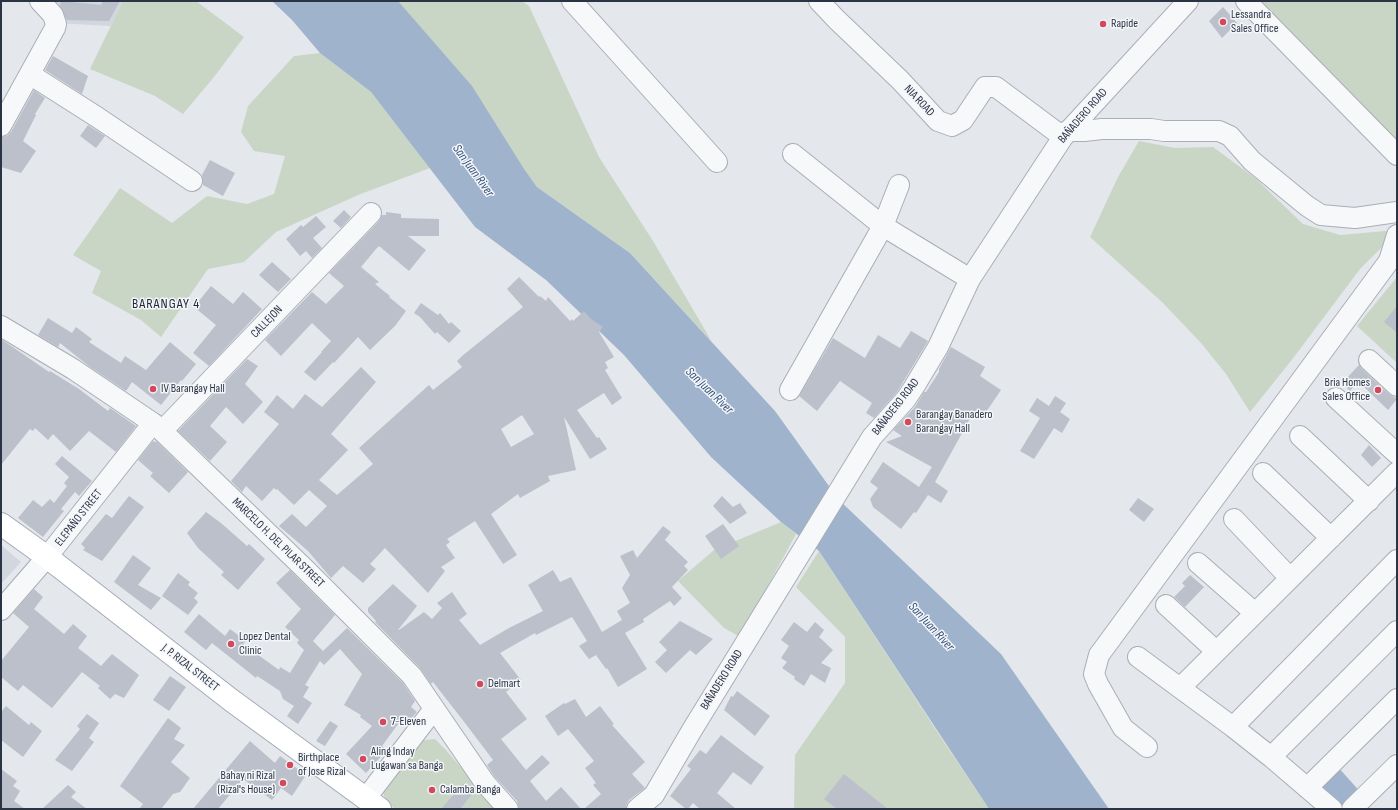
<!DOCTYPE html>
<html>
<head>
<meta charset="utf-8">
<style>
	body { margin:0 }
	#map { position:relative; width:1398px; height:810px; overflow:hidden; background:#e4e7ec; font-family:"Sofia Sans Condensed",sans-serif }
	canvas { display:block }
	.frame { position:absolute; inset:0; border:2px solid #2b3445; pointer-events:none }
</style>
</head>
<body>
<div id="map">
<canvas width="1398" height="810"></canvas>
<div class="frame"></div>
</div>
<script>
const c = document.querySelector('canvas').getContext('2d');
c.lineJoin = 'round';
function paint(path, color) { c.fillStyle = color; c.fill(path, 'evenodd'); }
const shape = rows => new Path2D(rows.map(r => 'M' + r).join(''));
function strokePath(path, color, width, dash) { c.strokeStyle = color; c.lineWidth = width; c.lineCap = dash ? 'butt' : 'round'; c.setLineDash(dash || []); c.stroke(path); }
function label(font, color, halo, rows, align = 'center') {
  c.font = font + ' "Sofia Sans Condensed",sans-serif'; c.lineWidth = 3; c.setLineDash([]); c.textBaseline = 'middle'; c.strokeStyle = halo; c.fillStyle = color; for (const [text, x, y, turn = 0] of rows) {
    c.save(); c.translate(x, y); c.rotate((+turn || 0) * Math.PI / 180); c.textAlign = isNaN(turn) ? turn : align; if (halo) c.strokeText(text, 0, 0); c.fillText(text, 0, 0); c.restore();
  }
}
paint(shape([
	[54,1,123,1,111,26,56,23],
	[1,545,21,562,1,584]
]), '#d2d6de');
paint(shape([
	[123,1,196,1,244,37,214,77,183,114,155,96,90,69],
	[398,1,522,1,529,6,599,157,653,241,712,342,630,253,537,187],
	[1257,1,1397,1,1397,142],
	[320,53,371,92,430,168,358,195,276,232,244,262,208,269,161,337,141,320,92,293,101,271,73,255,120,188,172,223,207,196,247,204,274,194,285,156,254,151,241,132,248,106,294,56],
	[1139,141,1175,148,1213,147,1255,178,1303,224,1340,235,1397,230,1397,232,1360,269,1294,357,1250,412,1226,374,1201,343,1162,302,1090,237,1118,177],
	[1397,277,1397,363,1357,326],
	[781,522,796,534,740,637,724,628,678,581,714,550],
	[819,551,940,736,989,809,794,809,795,755,845,683,845,637,796,587],
	[435,739,445,749,497,809,395,809,386,802,383,792,424,740]
]), '#c9d6c5');
paint(shape([
	[272,1,398,1,472,86,524,169,537,187,630,253,775,411,839,500,1001,654,1109,809,989,809,819,551,781,522,711,457,624,355,546,280,475,227,371,92,320,53,292,20],
	[1338,767,1362,794,1349,809,1340,809,1318,787]
]), '#9fb4cc');
paint(shape([
	[61,1,101,5,103,1,120,1,109,21,67,20,60,6],
	[1223,7,1237,23,1222,38,1209,21],
	[53,56,88,76,82,94,45,70],
	[34,90,45,98,35,114,36,115,23,141,36,151,21,173,1,167,1,137,7,136,11,132],
	[88,125,105,136,96,148,80,136],
	[210,160,235,173,223,196,203,185,203,181,202,175],
	[344,210,351,217,341,228,333,221],
	[386,212,401,214,401,218,439,219,439,236,408,236,426,250,409,271,379,246,376,249,361,267,379,282,375,284,390,296,389,297,406,311,395,326,370,350,358,337,334,363,333,362,315,381,304,372,322,352,321,352,331,341,312,323,281,356,265,340,312,292,326,304,344,286,329,273,379,221,382,215,386,215],
	[316,216,326,227,313,238,322,248,312,258,306,251,300,256,286,239,301,225,303,227],
	[272,262,291,279,278,292,259,275],
	[519,277,539,297,540,296,546,301,548,297,570,321,572,319,573,321,584,311,591,319,603,327,599,332,614,357,605,362,608,368,605,370,622,398,612,405,604,393,577,410,597,438,599,437,607,449,590,459,564,417,576,470,548,476,550,481,520,498,518,494,491,514,517,555,503,564,475,521,447,539,450,542,446,545,455,558,441,567,445,571,428,593,385,548,370,564,376,569,363,583,343,566,331,578,308,551,279,526,292,514,306,527,327,506,309,490,294,505,277,489,276,490,274,488,262,501,246,486,242,492,231,481,279,424,264,412,277,395,293,409,305,394,322,407,361,367,376,382,331,434,348,450,319,480,337,495,373,464,359,448,429,385,433,390,462,367,457,361,462,356,523,307,507,289],
	[522,415,534,434,511,447,501,429],
	[211,286,233,304,243,292,262,309,209,366,193,353,216,325,194,307],
	[421,303,438,315,440,313,449,324,451,322,461,331,449,343,437,332,435,334,420,317,414,313],
	[1397,306,1397,333,1384,322],
	[48,318,72,333,76,327,92,339,89,342,121,363,125,356,146,370,170,342,196,364,182,381,181,380,161,405,132,382,126,391,90,367,60,343,58,347,38,335],
	[911,331,928,341,897,392,874,418,866,413,872,403,840,381,817,411,799,396,833,338,865,358,878,335,900,348],
	[1,339,49,372,50,371,79,389,108,411,110,408,136,426,116,452,89,431,70,451,53,434,48,440,35,428,33,431,30,429,1,465],
	[951,347,985,367,980,376,1001,390,984,415,977,410,974,416,972,415,935,482,948,491,941,503,928,495,916,513,914,512,901,529,873,507,870,499,878,488,870,482,883,462,919,487,932,467,886,442,902,436,893,430,915,407,924,392,926,392,939,372,939,369],
	[247,359,258,366,245,384,263,402,243,424,226,407,210,426,227,442,210,461,178,431],
	[1359,365,1361,368,1389,394,1397,399,1388,410,1358,381,1350,391,1342,383],
	[1055,396,1066,403,1060,412,1070,419,1062,433,1054,428,1034,459,1020,451,1040,418,1029,411,1037,398,1049,406],
	[153,441,155,442,156,441,188,472,169,493,150,476,153,473,138,460],
	[1369,445,1381,458,1372,467,1361,455],
	[62,456,92,481,79,496,75,492,61,509,64,511,43,537,18,518,33,500,42,507,50,499,54,503,67,486,64,483,69,477,55,464],
	[129,496,144,507,102,561,83,550,85,548,81,544,106,514,112,518],
	[722,496,733,507,740,503,747,513,730,524,713,506],
	[1138,498,1154,509,1144,522,1129,510],
	[206,512,221,523,247,546,249,544,265,559,238,590,221,575,224,572,198,548,187,533],
	[723,524,739,546,721,559,705,536],
	[663,526,671,532,665,540,688,562,684,566,688,570,672,587,682,598,674,606,670,601,643,619,644,622,625,633,647,669,618,687,607,668,606,669,596,655,589,659,579,646,587,641,572,617,536,635,535,633,500,653,521,680,506,692,527,719,501,739,526,770,542,755,550,763,530,781,546,801,561,787,581,809,519,809,517,801,494,776,487,765,493,760,465,723,433,682,431,684,420,668,375,622,376,621,368,612,368,608,393,584,417,606,398,630,399,630,424,612,432,619,442,608,437,603,452,592,467,614,459,620,480,645,509,628,543,611,528,585,553,570,560,582,571,577,602,632,622,620,617,611,630,603,622,588,630,575,620,556,633,550,637,558],
	[133,555,151,568,138,585,161,598,151,610,114,582],
	[290,570,335,615,313,641,323,651,347,628,403,683,415,701,411,707,417,712,406,724,401,720,382,746,387,750,366,773,346,754,372,726,360,717,361,715,344,705,362,674,340,649,324,665,320,661,305,685,309,687,303,697,312,703,298,724,287,716,294,706,283,699,280,691,257,676,256,678,212,643,206,650,184,632,199,614,225,636,230,629,246,641,243,644,279,670,280,667,290,673,304,650,297,643,299,640,285,627,301,609,276,583],
	[178,573,190,582,188,585,198,593,194,598,198,602,188,615,162,596],
	[1190,575,1204,587,1185,607,1174,597,1185,586,1182,583],
	[34,589,43,597,34,609,64,634,73,624,87,636,78,648,101,666,112,654,139,675,124,698,115,694,110,699,98,688,100,686,82,672,52,708,23,685,18,691,1,677,1,661,29,627,13,613],
	[680,621,713,639,696,655,690,650,666,673,655,662,667,650,659,642],
	[794,622,807,632,815,622,824,630,819,637,833,650,821,663,831,668,825,683,811,674,804,686,794,679,795,677,782,668,787,662,781,658,789,646,781,640],
	[170,676,186,687,169,711,153,700],
	[737,691,770,716,755,736,724,710,731,696,733,697],
	[575,699,586,717,600,706,614,724,612,725,645,762,632,774,645,788,629,800,626,805,626,809,584,809,601,794,593,785,596,783,585,768,594,761,568,729,558,736,545,716,564,703,565,704],
	[6,706,29,725,31,722,42,731,23,757,1,740,1,712],
	[87,714,99,723,89,738,94,742,72,771,55,760,80,729,77,726],
	[168,718,181,728,174,739,185,745,171,762,190,778,180,792,173,794,161,809,139,809,143,804,120,786],
	[330,721,338,726,325,746,316,741],
	[721,735,751,758,764,767,751,785,733,772,717,793,736,809,700,809,693,803,688,809,686,809,670,796,691,769,687,766,700,750,706,754],
	[250,741,275,763,280,756,306,775,292,796,281,788,272,800,243,779,218,809,193,809],
	[1,769,17,781,13,786,20,791,14,801,25,809,1,809],
	[844,774,888,809,837,809,824,799],
	[464,783,474,792,460,809,441,809],
	[68,785,76,792,71,797,87,809,42,809]
]), '#bbc0ca');
const minor = shape([
	[572,1,717,162],
	[819,1,836,19,900,80,938,121,952,126,963,120,985,87,996,87,1063,137],
	[1246,1,1397,155],
	[31,75,97,117,192,181],
	[1,126,55,28,56,24,53,15,40,1],
	[1067,131,1084,131,1102,129,1151,129,1164,131,1219,131,1230,136,1252,161,1307,206,1321,215,1355,218,1397,212],
	[793,154,883,226,970,279],
	[1,326,73,369,153,423,162,431,305,569,412,676,485,783,508,809],
	[1369,360,1397,386],
	[790,390,883,226,899,185],
	[1336,398,1397,454],
	[162,431,371,213],
	[1300,436,1369,501],
	[1263,473,1331,538],
	[1234,519,1290,578],
	[1198,563,1255,613],
	[1166,605,1216,651],
	[1,610,47,557,153,423],
	[1138,657,1180,688],
	[1233,727,1397,560],
	[1147,747,1123,728,1098,684,1094,674,1099,655,1389,261,1397,235],
	[1271,757,1397,631],
	[1307,788,1397,699],
	[366,798,434,709],
	[637,809,654,795,692,730,872,437,906,399,914,387,938,347,970,279,1063,137,1188,1],
	[1332,809,1271,757,1233,727,1180,688,1397,472],
	[1352,809,1397,765]
]);
const major = shape([
	[1,524,47,557,231,700,380,809]
]);
strokePath(minor, '#a9aeb7', 22);
strokePath(major, '#a3abb8', 24);
strokePath(minor, '#f7f8fa', 20);
strokePath(major, '#fff', 22);
for (const [x, y, r, color] of [
	[1223,22,4,"#d1495b"],
	[1103,24,4,"#d1495b"],
	[153,389,4,"#d1495b"],
	[1378,390,4,"#d1495b"],
	[908,422,4,"#d1495b"],
	[231,644,4,"#d1495b"],
	[480,684,4,"#d1495b"],
	[383,722,4,"#d1495b"],
	[363,759,4,"#d1495b"],
	[290,765,4,"#d1495b"],
	[283,783,4,"#d1495b"],
	[432,790,4,"#d1495b"]
]) { const dot = new Path2D(); dot.arc(x, y, r, 0, 2 * Math.PI); c.fillStyle = color; c.fill(dot); strokePath(dot, '#f4f6f9', 1.5); }
label('12px', '#2b3445', '#f4f6f9', [
	["Lessandra",1231,15],
	["Sales Office",1231,29],
	["Rapide",1111,24],
	["Bria Homes",1370,383,"right"],
	["Sales Office",1370,397,"right"],
	["IV Barangay Hall",161,389],
	["Barangay Banadero",916,415],
	["Barangay Hall",916,429],
	["Lopez Dental",239,637],
	["Clinic",239,651],
	["Delmart",488,684],
	["7-Eleven",391,722],
	["Aling Inday",371,752],
	["Lugawan sa Banga",371,766],
	["Birthplace",298,758],
	["of Jose Rizal",298,772],
	["Bahay ni Rizal",275,776,"right"],
	["(Rizal's House)",275,790,"right"],
	["Calamba Banga",440,790]
], 'left');
label('12px', '#2b3445', '#f4f6f9', [
	["NIA ROAD",919,101,47],
	["BAÑADERO ROAD",1083,116,-49],
	["CALLEJON",267,322,-46],
	["BAÑADERO ROAD",896,407,-52],
	["ELEPAÑO STREET",79,518,-52],
	["MARCELO H. DEL PILAR STREET",278,543,44],
	["J. P. RIZAL STREET",190,668,38],
	["BAÑADERO ROAD",722,680,-58]
]);
label('italic 13px', '#34527a', '#f4f6f9', [
	["San Juan River",473,171,54],
	["San Juan River",709,391,44],
	["San Juan River",931,627,47]
]);
c.letterSpacing = '1px';
label('14px', '#1d2536', '#f4f6f9', [
	["BARANGAY 4",166,304]
]);
c.letterSpacing = '0px';
</script>
</body>
</html>
